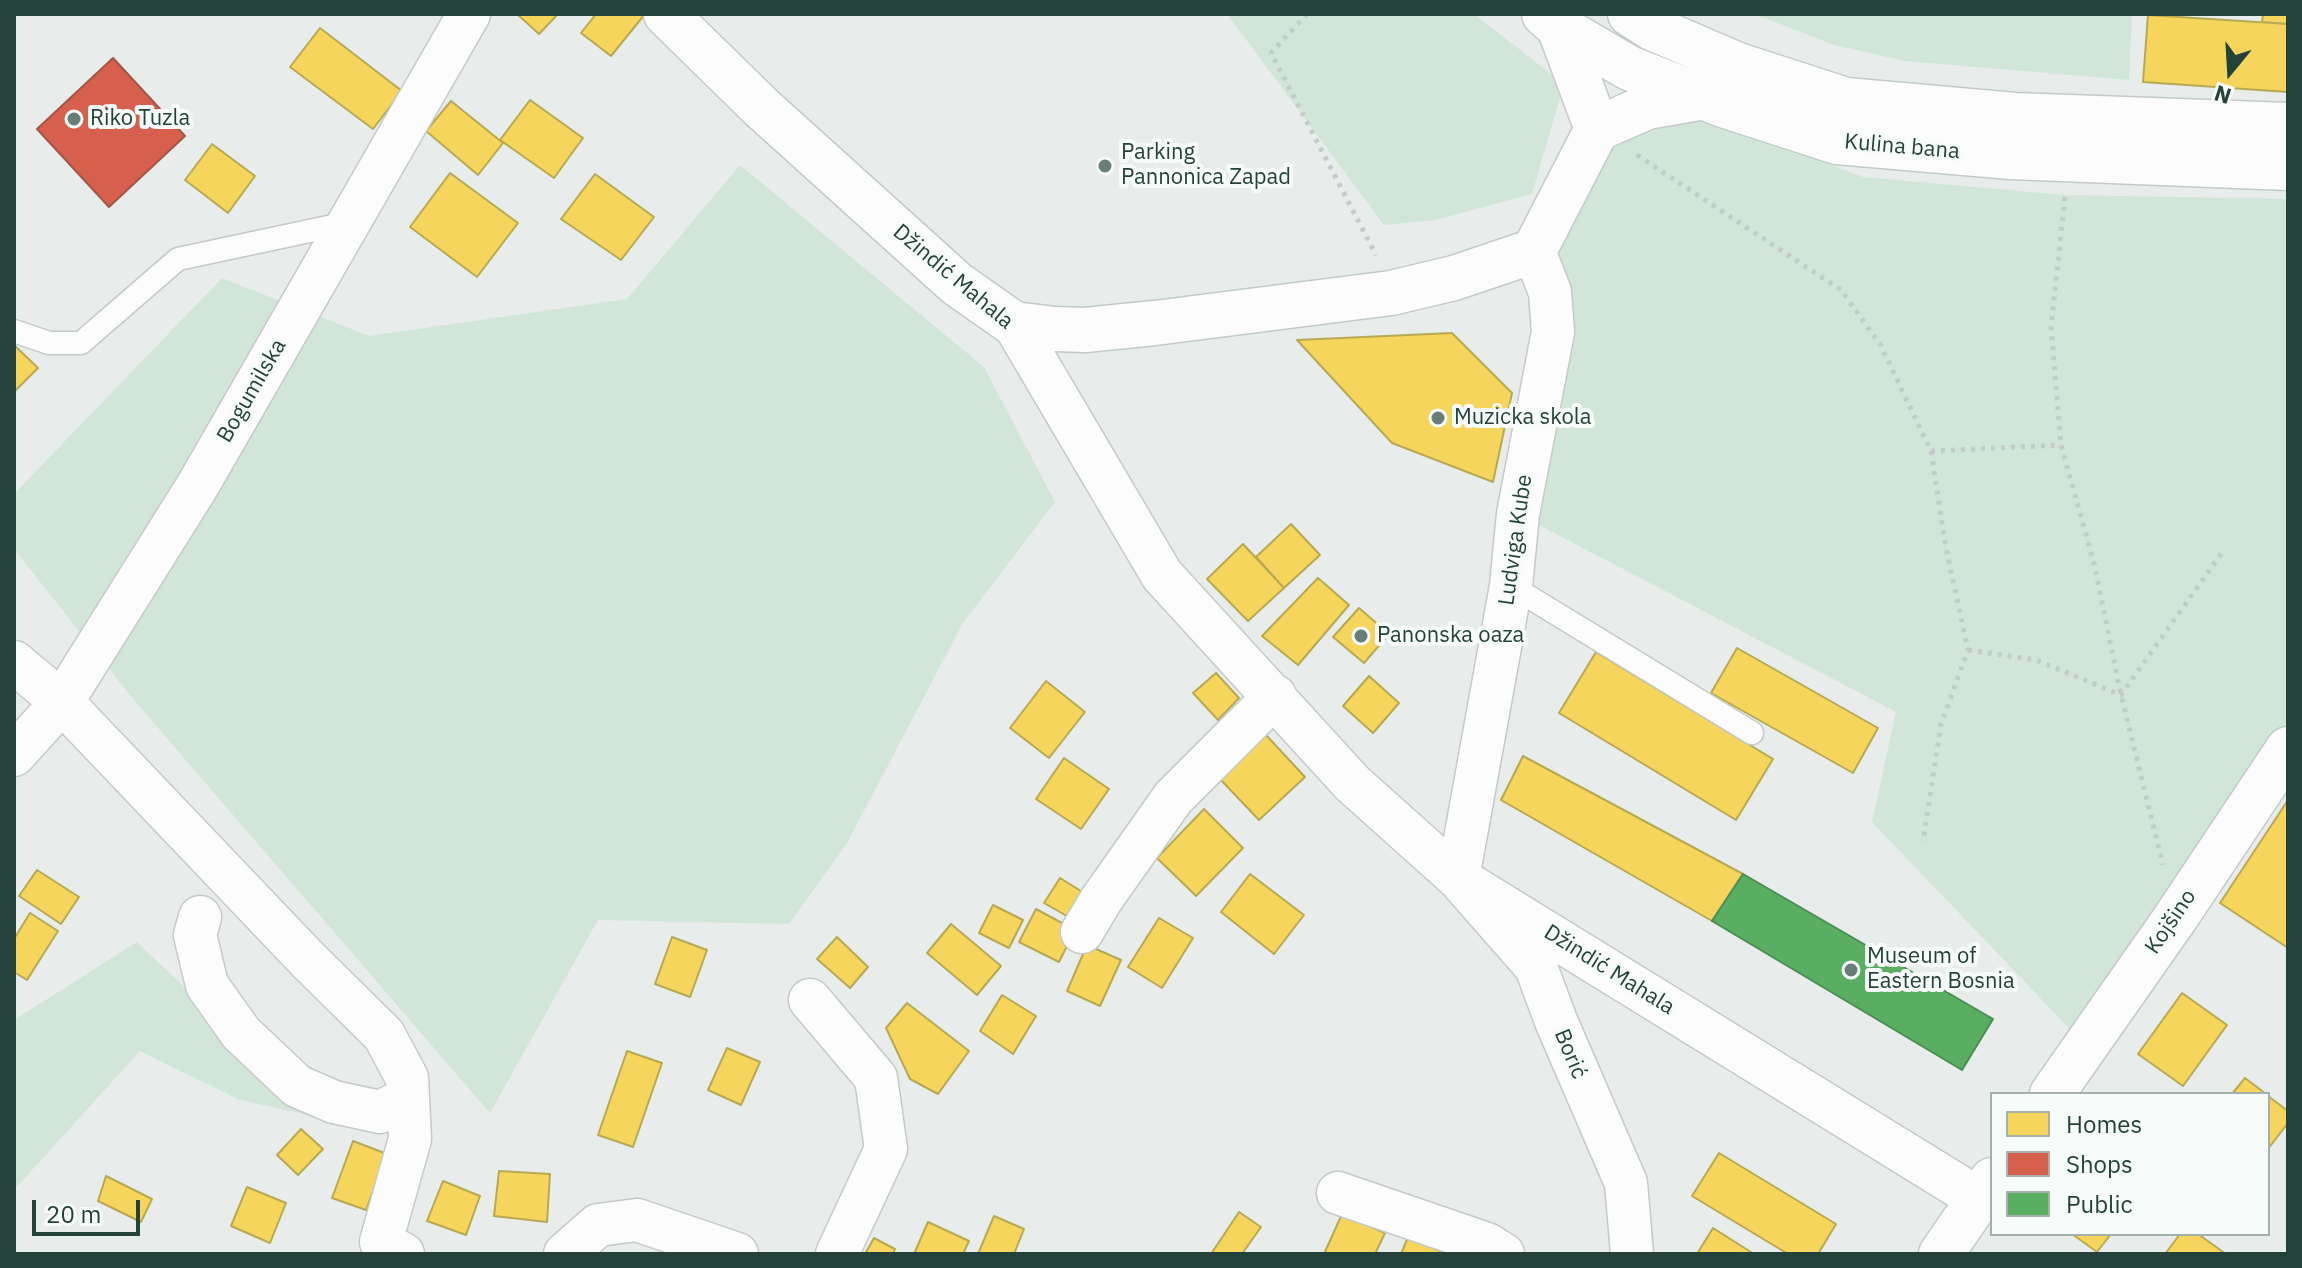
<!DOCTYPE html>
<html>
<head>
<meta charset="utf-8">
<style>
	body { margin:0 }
	#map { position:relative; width:2302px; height:1268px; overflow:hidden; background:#e8edeb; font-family:"IBM Plex Sans",sans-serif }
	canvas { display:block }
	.frame { position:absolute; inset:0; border:16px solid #24423a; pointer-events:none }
	.legend { position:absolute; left:1990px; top:1092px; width:280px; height:144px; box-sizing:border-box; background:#f7fbf9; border:2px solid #a3b1ad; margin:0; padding:10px 14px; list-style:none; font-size:24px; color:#24423a }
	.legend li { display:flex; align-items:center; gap:16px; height:40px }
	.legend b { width:40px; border:2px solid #a3b1ad }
	.north { position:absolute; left:2190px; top:32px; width:80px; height:80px; -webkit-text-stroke:6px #f7fbf9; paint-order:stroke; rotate:198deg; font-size:22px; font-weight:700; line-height:32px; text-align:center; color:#24423a }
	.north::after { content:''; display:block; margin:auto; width:28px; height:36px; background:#24423a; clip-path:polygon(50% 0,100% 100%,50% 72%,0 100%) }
	.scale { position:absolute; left:32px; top:1200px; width:108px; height:36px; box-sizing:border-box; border:4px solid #24423a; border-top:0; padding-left:10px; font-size:24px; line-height:28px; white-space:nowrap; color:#24423a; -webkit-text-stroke:6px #f7fbf9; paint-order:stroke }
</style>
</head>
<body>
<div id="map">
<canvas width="2302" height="1268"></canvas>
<div class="frame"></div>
<ul class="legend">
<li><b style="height:22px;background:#f6d55c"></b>Homes</li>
<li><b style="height:22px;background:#d6604d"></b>Shops</li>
<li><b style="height:22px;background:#5aae61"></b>Public</li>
</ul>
<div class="north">N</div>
<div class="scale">20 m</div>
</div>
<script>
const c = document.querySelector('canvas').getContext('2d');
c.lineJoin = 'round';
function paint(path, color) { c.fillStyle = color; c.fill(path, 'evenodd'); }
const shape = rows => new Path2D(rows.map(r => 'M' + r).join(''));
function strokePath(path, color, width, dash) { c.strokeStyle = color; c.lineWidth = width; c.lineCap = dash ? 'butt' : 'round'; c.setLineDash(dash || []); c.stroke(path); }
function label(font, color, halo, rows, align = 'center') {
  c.font = font + ' "IBM Plex Sans",sans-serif'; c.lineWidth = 8; c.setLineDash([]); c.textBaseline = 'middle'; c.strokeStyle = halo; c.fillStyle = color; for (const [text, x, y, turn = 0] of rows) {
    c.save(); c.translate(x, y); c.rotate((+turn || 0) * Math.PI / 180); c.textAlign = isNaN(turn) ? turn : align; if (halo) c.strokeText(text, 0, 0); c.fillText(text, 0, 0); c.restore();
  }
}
paint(shape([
	[1227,14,1474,14,1564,84,1532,194,1435,220,1384,225],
	[1754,14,2132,14,2129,80,1905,61,1834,45],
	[1665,103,1863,177,2065,195,2288,199,2288,749,2086,1046,1872,822,1896,712,1518,514,1553,333,1534,251,1597,129],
	[740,165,984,367,1055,502,963,623,846,845,789,924,598,920,490,1113,133,699,14,549,14,494,222,278,369,336,627,299],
	[137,942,322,1118,240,1100,140,1051,14,1190,14,1020]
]), '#d1e6d8');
const homes = shape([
	[517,14,558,14,539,34,517,14],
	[596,14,645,14,611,56,581,33,596,14],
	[2263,14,2288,14,2288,24,2262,22,2263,14],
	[2148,15,2288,24,2288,92,2143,82,2148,15],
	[320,28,402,91,373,129,290,67,320,28],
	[530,100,583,138,554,178,500,140,530,100],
	[451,101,503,143,478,175,426,131,451,101],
	[212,144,255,176,228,213,185,180,212,144],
	[450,173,518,223,477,277,410,227,450,173],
	[595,174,654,217,621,260,561,219,595,174],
	[1452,333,1512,393,1493,482,1392,443,1297,340,1452,333],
	[14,345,38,368,14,392,14,345],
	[1291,524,1320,555,1284,588,1256,557,1291,524],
	[1243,544,1284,588,1248,621,1207,579,1243,544],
	[1318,578,1349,605,1298,665,1262,636,1318,578],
	[1359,608,1389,634,1364,663,1333,637,1359,608],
	[1737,648,1878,728,1853,773,1711,693,1737,648],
	[1596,652,1773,759,1736,820,1559,713,1596,652],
	[1216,673,1239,698,1218,720,1193,693,1216,673],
	[1369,676,1399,703,1373,733,1343,706,1369,676],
	[1046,681,1085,712,1049,758,1010,728,1046,681],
	[1266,735,1305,777,1259,820,1220,779,1266,735],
	[1523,756,1743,874,1712,921,1501,800,1523,756],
	[1064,758,1109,789,1081,829,1036,799,1064,758],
	[2288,800,2288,948,2220,903,2288,800],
	[1204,809,1243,848,1196,896,1157,858,1204,809],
	[37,870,79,897,61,924,19,896,37,870],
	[1250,874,1304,915,1274,954,1221,912,1250,874],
	[1060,878,1089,896,1074,920,1044,903,1060,878],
	[993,905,1023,920,1009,948,979,933,993,905],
	[1036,909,1075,930,1059,962,1019,942,1036,909],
	[30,913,58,931,27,980,14,972,14,939,30,913],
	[1159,918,1193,938,1162,988,1128,967,1159,918],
	[951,924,1001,966,977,995,927,953,951,924],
	[672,937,707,950,690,997,655,984,672,937],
	[837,937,868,967,850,988,817,959,837,937],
	[1087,945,1121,960,1100,1006,1067,991,1087,945],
	[2182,993,2227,1025,2183,1086,2138,1054,2182,993],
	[1002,995,1036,1016,1013,1054,980,1031,1002,995],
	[907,1003,969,1051,938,1094,910,1079,886,1028,907,1003],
	[727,1048,760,1062,741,1105,708,1090,727,1048],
	[627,1051,662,1063,633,1147,598,1135,627,1051],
	[2245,1078,2266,1094,2232,1094,2245,1078],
	[2268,1096,2288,1111,2288,1123,2268,1149,2268,1096],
	[301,1129,323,1149,298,1175,277,1155,301,1129],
	[353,1141,387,1154,366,1210,332,1198,353,1141],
	[1719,1153,1836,1224,1818,1254,1788,1254,1692,1196,1719,1153],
	[499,1171,550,1174,547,1222,494,1216,499,1171],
	[106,1176,152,1199,141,1222,98,1201,106,1176],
	[443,1181,480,1196,466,1235,427,1221,443,1181],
	[247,1187,286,1203,270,1243,231,1226,247,1187],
	[1239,1212,1261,1227,1242,1254,1211,1254,1239,1212],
	[1342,1214,1385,1233,1375,1254,1324,1254,1342,1214],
	[994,1216,1024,1229,1014,1254,978,1254,994,1216],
	[928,1222,969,1241,963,1254,914,1254,928,1222],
	[1713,1228,1754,1254,1697,1254,1713,1228],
	[2072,1234,2111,1234,2097,1252,2072,1234],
	[2180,1234,2198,1234,2226,1254,2165,1254,2180,1234],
	[1408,1237,1447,1254,1401,1254,1408,1237],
	[874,1238,895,1249,893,1254,865,1254,874,1238]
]);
paint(homes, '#f6d55c');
strokePath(homes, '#b7a952', 2);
const shops = shape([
	[113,58,185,136,109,207,37,129,113,58]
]);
paint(shops, '#d6604d');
strokePath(shops, '#a15747', 2);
const public = shape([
	[1743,874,1993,1019,1962,1070,1712,921,1743,874]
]);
paint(public, '#5aae61');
strokePath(public, '#4a8e55', 2);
const lane = shape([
	[14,331,49,343,81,343,178,259,347,223],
	[1511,586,1752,733]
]);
const street = shape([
	[1534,251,1550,292,1553,332,1518,514,1511,586,1458,878,1536,967,1556,1021,1626,1183,1632,1254],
	[1014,324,1162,575,1352,783,1458,878,1979,1199],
	[14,662,62,702,308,960,384,1035,407,1078,410,1139,381,1242,403,1254],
	[14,755,62,702,198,485,469,14],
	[200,917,195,935,207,985,241,1033,297,1086,334,1102,380,1112,408,1098],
	[1082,932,1101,900,1173,798,1275,696],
	[810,1000,876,1078,886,1149,837,1254],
	[1338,1193,1487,1244,1503,1254],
	[565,1254,598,1225,637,1220,737,1254]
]);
const secondary = shape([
	[666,14,762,108,957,284,1014,324,1055,329,1085,330,1155,323,1391,293,1454,278,1534,251,1597,129],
	[1544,14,1559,27,1629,68,1723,105,1837,142,2011,157,2288,168],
	[1630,14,1652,28,1738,65,1846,100,2015,115,2288,125],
	[1559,27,1597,129],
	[1597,129,1647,107,1704,97],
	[2052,1094,2176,917,2288,749],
	[1941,1254,1992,1180]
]);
strokePath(lane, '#c5cac8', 25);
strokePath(street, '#c5cac8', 45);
strokePath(secondary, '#c3cbc8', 47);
strokePath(shape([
	[1307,14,1271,53,1376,255],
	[1637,155,1841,290,1880,344,1931,451,1945,543,1968,650,1941,724,1923,842],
	[2065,197,2051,327,2061,445,2094,563,2121,695,2163,865],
	[1931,451,2061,445],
	[1968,650,2036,660,2121,695,2223,551]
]), '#c3ccca', 5, [4, 6]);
strokePath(lane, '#fcfcfc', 22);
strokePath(street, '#fcfcfc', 42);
strokePath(secondary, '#fcfcfc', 44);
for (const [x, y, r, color] of [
	[74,119,8,"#697e78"],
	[1105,166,8,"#697e78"],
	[1438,418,8,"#697e78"],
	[1361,636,8,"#697e78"],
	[1851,970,8,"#697e78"]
]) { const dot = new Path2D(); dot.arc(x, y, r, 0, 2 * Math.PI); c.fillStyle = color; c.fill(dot); strokePath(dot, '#f7fbf9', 3); }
label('22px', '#24423a', '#f7fbf9', [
	["Riko Tuzla",90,119],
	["Parking",1121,153],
	["Pannonica Zapad",1121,178],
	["Muzicka skola",1454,418],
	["Panonska oaza",1377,636],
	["Museum of",1867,957],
	["Eastern Bosnia",1867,982]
], 'left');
label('22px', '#24423a', '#f7fbf9', [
	["Kulina bana",1902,147,5],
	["Džindić Mahala",953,277,40],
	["Bogumilska",252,391,-60],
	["Ludviga Kube",1516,540,-82],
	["Kojšino",2171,922,-56],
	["Džindić Mahala",1609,970,32],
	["Borić",1570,1054,67]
]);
</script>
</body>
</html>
